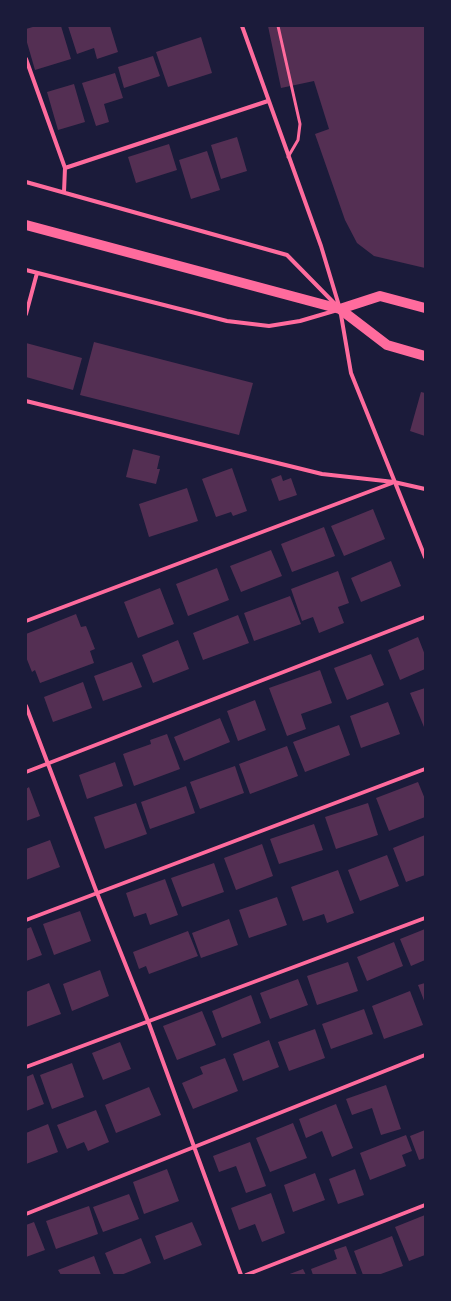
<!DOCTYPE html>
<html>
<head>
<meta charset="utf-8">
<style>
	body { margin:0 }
	#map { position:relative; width:451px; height:1301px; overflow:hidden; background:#1b1b3a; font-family:Jost,sans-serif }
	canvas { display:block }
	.frame { position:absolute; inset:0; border:27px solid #1b1b3a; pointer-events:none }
</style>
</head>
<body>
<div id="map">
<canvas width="451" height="1301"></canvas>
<div class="frame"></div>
</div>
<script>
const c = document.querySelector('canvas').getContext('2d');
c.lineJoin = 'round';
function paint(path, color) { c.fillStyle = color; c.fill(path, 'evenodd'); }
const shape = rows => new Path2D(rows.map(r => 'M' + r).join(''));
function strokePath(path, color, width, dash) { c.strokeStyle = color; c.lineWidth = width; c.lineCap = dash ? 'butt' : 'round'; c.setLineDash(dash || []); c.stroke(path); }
paint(shape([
	[36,26,61,26,71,59,35,70,26,39,26,29],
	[68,26,110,26,118,52,97,59,94,48,77,54],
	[268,26,425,26,425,268,374,256,357,243,345,220,315,134,329,129,314,81,281,88],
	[201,37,212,73,168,87,156,52],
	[153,56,160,76,124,88,118,67],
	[115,73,123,98,104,104,109,122,96,126,82,83],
	[74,84,85,122,58,130,47,92],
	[237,137,247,171,221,179,211,145],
	[169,144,177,170,136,183,128,157],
	[207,151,220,190,191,199,179,160],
	[94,342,253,383,239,435,80,395],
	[26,343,82,358,73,390,26,377],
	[421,392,425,393,425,436,410,431],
	[133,449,160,456,157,469,160,469,156,484,126,477],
	[232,468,247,511,233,516,231,512,216,517,202,479],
	[281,475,283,481,291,478,297,495,279,501,271,479],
	[187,488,198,521,149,537,139,504],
	[373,509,385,539,344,556,331,526],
	[324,527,335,556,292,572,281,544],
	[271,550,282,576,241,592,230,566],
	[391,561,401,586,361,602,351,578],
	[217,568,229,600,188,616,176,584],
	[338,571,349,603,338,607,344,623,319,633,313,617,302,621,291,589],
	[160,588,174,624,138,638,124,602],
	[290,596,301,624,254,641,244,613],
	[76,614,81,627,86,626,95,649,90,651,94,663,40,683,35,670,32,672,26,657,26,634],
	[238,615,249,643,203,660,193,633],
	[418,637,425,655,425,669,400,680,388,650],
	[178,640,189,669,153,683,142,655],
	[371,654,384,685,347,700,334,668],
	[132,662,142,687,103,701,94,676],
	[320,670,332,703,301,714,306,729,287,736,269,688],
	[83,682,92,708,53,722,44,697],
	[425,688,425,726,424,727,410,693],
	[255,700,266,730,238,741,227,711],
	[388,702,400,734,361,748,350,716],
	[220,718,230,742,184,761,174,737],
	[339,725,350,755,305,772,293,742],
	[167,734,180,769,134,786,123,754,151,744,150,740],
	[287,746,298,776,250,794,239,764],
	[115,762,123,786,87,799,79,775],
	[235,766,244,793,200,809,190,782],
	[418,782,425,799,425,817,389,831,376,798],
	[186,786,195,813,150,829,141,802],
	[29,787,40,816,26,821,26,789],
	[136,803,147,834,105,849,94,817],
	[368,803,378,835,336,849,325,817],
	[314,824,323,850,279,864,270,839],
	[425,835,425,875,406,882,393,848],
	[50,840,60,867,26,880,26,849],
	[262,844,273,876,236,890,224,858],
	[387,855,399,886,360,901,348,870],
	[214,863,224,892,182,907,171,878],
	[338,870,354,913,327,923,324,914,303,921,291,887],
	[165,879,178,915,150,925,146,913,134,917,126,893],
	[277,897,287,925,249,938,239,910],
	[80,911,91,941,54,955,43,924],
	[229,919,238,945,201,958,192,933],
	[31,927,42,955,26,961,26,929],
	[425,929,425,960,411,966,400,939],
	[188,931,198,956,149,974,146,966,139,969,133,952],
	[394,942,403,966,367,981,357,957],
	[348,962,358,991,317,1005,307,976],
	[100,970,109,996,72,1011,63,984],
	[298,979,308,1005,270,1019,260,993],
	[49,983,61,1014,26,1027,26,992],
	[425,983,425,1003,418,985],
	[410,991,423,1025,384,1039,372,1006],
	[251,995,261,1023,222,1038,212,1011],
	[364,1009,373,1034,331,1049,322,1024],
	[202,1011,216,1045,177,1060,163,1026],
	[315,1029,325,1058,289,1071,278,1042],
	[269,1040,279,1067,243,1081,233,1054],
	[120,1042,131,1069,103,1080,92,1053],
	[225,1058,238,1091,193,1109,182,1083,203,1074,200,1067],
	[72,1063,84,1097,52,1109,40,1075],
	[33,1074,44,1104,26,1111,26,1077],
	[386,1085,401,1129,381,1135,372,1108,352,1115,346,1099],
	[149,1087,161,1115,116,1133,105,1105],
	[336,1104,353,1148,332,1157,322,1131,306,1138,299,1119],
	[96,1110,109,1142,88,1151,84,1142,67,1149,57,1125],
	[293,1123,307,1158,270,1172,256,1138],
	[48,1124,58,1152,26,1164,26,1133],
	[425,1130,425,1158,419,1160,410,1136],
	[406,1135,412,1151,402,1155,406,1166,370,1180,360,1153],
	[250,1142,266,1186,246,1193,236,1166,219,1172,213,1156],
	[167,1169,179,1201,144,1214,133,1182],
	[355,1169,364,1195,338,1204,329,1179],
	[315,1173,325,1200,293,1212,284,1185],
	[271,1193,285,1233,262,1242,255,1224,239,1230,231,1208],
	[129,1194,139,1219,103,1232,93,1207],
	[89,1206,98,1234,56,1249,46,1221],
	[425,1215,425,1255,409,1261,395,1227],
	[34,1222,45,1250,26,1257,26,1225],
	[192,1222,202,1245,164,1260,155,1236],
	[392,1236,403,1266,378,1275,363,1275,354,1251],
	[141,1238,151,1263,121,1275,114,1275,105,1253],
	[346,1246,357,1275,313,1275,311,1269,337,1259,334,1250],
	[94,1256,101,1275,61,1275,58,1270],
	[303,1269,306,1275,287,1275]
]), '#542f53');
strokePath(shape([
	[278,26,300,124,298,140,288,157]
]), '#ff6b9d', 3);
strokePath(shape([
	[242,26,321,246,340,309,351,373,425,557],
	[26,59,65,168,64,192],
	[65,168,268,101],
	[26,182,287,255,337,306],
	[26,270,227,321,269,326,300,321,334,311],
	[26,314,37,273],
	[26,401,322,474,394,482,425,489],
	[26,621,392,483],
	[26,706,97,893,148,1021,241,1275],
	[26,772,425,617],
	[26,920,425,769],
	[26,1067,425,918],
	[26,1214,425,1055],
	[246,1275,425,1205]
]), '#ff6b9d', 4);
strokePath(shape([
	[26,225,340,309,387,345,425,356],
	[340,309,380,296,425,308]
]), '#ff6b9d', 10);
</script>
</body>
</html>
